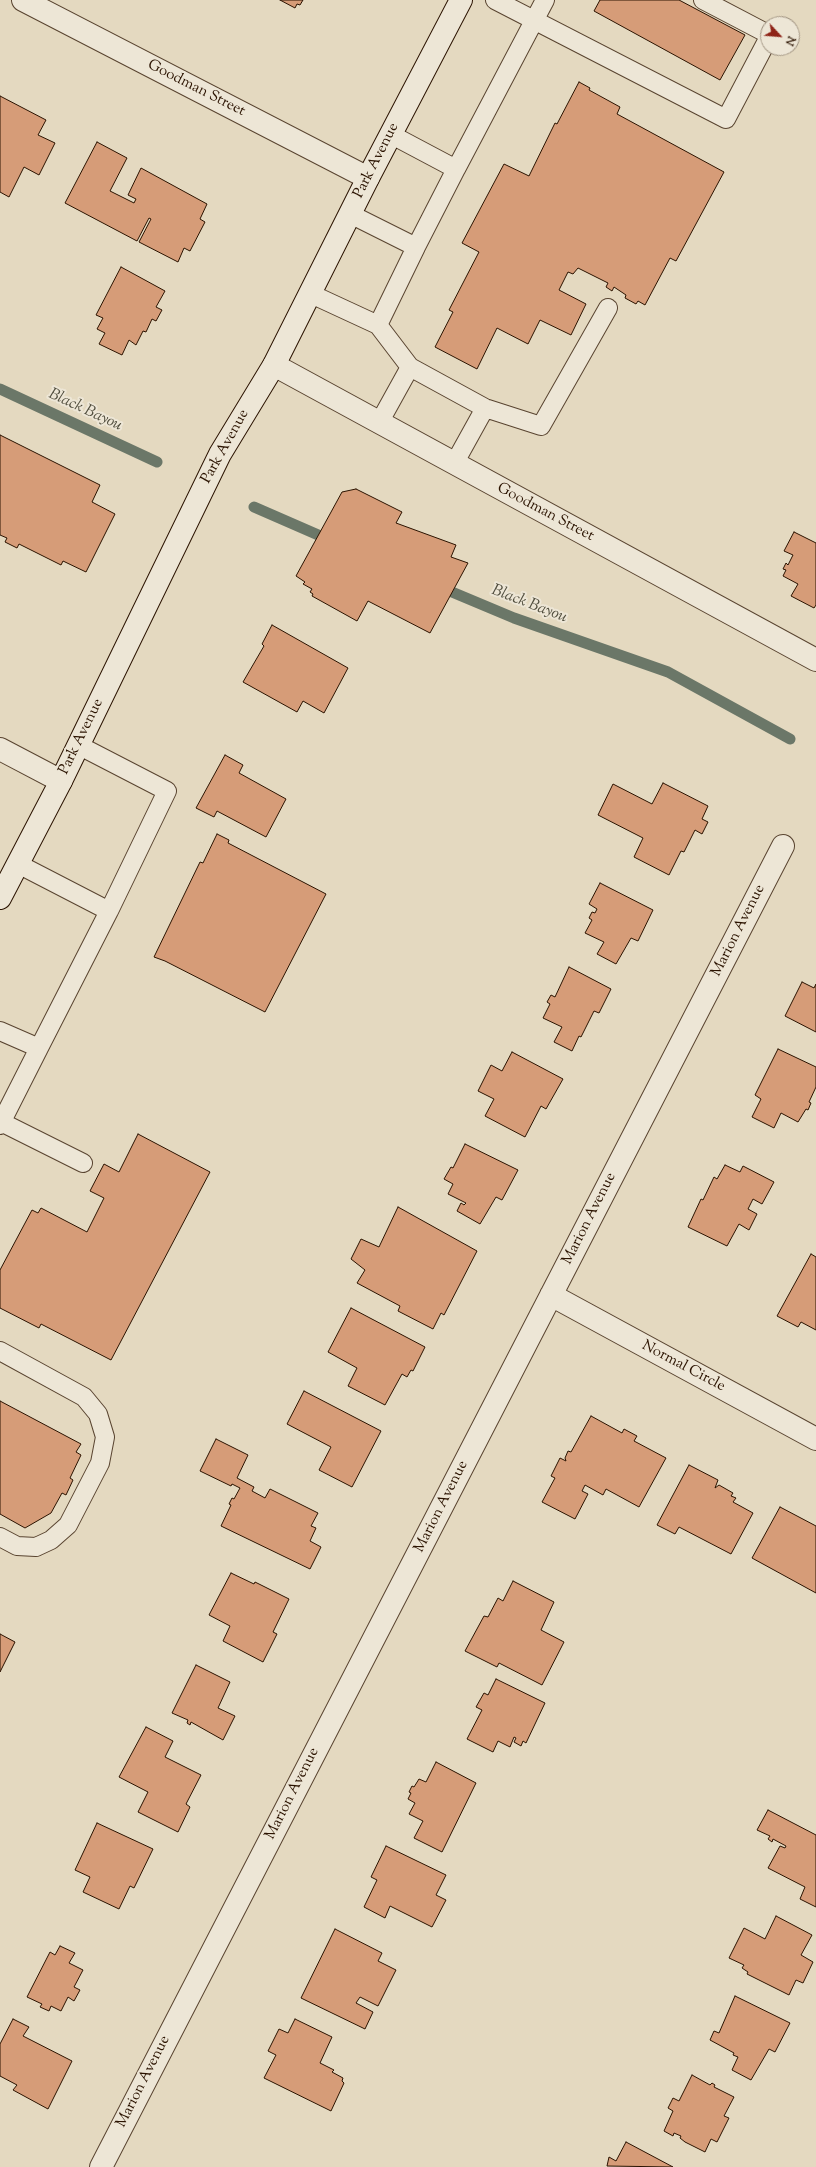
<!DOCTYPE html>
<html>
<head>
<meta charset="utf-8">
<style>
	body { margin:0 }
	#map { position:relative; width:816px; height:2167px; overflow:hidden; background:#e4d9c0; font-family:"Sorts Mill Goudy",serif }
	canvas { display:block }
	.north { position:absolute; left:760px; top:16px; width:40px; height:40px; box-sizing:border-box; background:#ede6d6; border:1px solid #9f9280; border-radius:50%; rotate:116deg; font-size:11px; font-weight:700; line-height:16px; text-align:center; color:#2b1300 }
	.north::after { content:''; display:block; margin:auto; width:14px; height:18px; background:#8f2418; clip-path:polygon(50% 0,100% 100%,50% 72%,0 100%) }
</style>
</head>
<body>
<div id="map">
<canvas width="816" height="2167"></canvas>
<div class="north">N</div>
</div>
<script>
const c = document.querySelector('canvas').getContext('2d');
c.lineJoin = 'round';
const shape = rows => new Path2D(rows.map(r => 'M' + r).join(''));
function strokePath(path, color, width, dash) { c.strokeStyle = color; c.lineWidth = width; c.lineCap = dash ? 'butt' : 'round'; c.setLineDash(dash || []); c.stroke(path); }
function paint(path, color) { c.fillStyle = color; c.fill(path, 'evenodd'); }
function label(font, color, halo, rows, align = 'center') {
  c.font = font + ' "Sorts Mill Goudy",serif'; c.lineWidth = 4; c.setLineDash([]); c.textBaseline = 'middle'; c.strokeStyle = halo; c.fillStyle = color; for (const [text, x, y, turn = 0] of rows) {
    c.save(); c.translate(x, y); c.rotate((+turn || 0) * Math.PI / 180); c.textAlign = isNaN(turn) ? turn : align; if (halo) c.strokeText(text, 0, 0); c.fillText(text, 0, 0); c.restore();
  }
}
strokePath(shape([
	[0,389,157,462],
	[254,507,332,541],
	[440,587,514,618,668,672,790,739]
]), '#6b7768', 11);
const building = shape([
	[280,0,303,0,300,5,297,4,295,8,280,0],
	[600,0,679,0,745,35,720,80,594,11,600,0],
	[579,82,590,88,589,90,620,107,617,114,724,172,676,261,670,258,645,305,638,301,636,304,625,298,626,295,614,287,612,291,606,287,608,283,578,268,573,274,568,272,559,290,586,304,571,335,540,320,528,344,497,328,477,369,435,347,453,312,449,310,479,252,462,243,504,164,529,176,555,123,557,124,579,82],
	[0,96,46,120,38,135,55,143,39,175,24,167,9,197,0,192,0,96],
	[97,142,127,158,110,191,134,203,136,199,128,195,141,168,207,204,200,219,205,222,190,251,184,248,178,262,139,242,151,219,149,218,137,241,65,203,97,142],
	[121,267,165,291,156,307,162,310,156,321,152,319,146,332,143,331,136,345,129,340,122,355,99,344,105,333,97,329,103,318,96,315,121,267],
	[0,435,100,485,92,502,115,514,86,572,63,561,61,565,19,544,17,548,5,542,7,538,0,535,0,435],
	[356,489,402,512,396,523,456,545,451,557,468,563,430,633,368,601,357,621,312,596,313,594,310,592,312,589,303,584,305,582,296,576,342,492,356,489],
	[794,532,816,543,816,605,814,608,791,596,798,584,783,576,786,570,783,569,786,563,788,565,793,555,784,551,794,532],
	[272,625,348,668,324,713,303,701,297,712,243,682,264,646,262,644,272,625],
	[225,755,243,765,239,773,286,799,266,837,217,811,214,817,196,808,225,755],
	[663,783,708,806,702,819,708,822,702,834,695,830,684,852,681,851,669,875,634,857,643,838,598,815,613,784,652,804,663,783],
	[217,834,229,840,228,843,326,894,265,1012,165,961,154,957,200,862,203,863,217,834],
	[600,883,653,910,638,941,631,938,616,964,597,954,604,942,585,933,592,920,589,918,592,912,595,913,597,909,589,904,600,883],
	[569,967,611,989,599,1013,594,1011,581,1037,579,1036,572,1051,554,1042,562,1027,543,1018,550,1004,547,1002,551,995,555,997,569,967],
	[802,982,814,988,816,984,816,1032,785,1016,802,982],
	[778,1049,816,1067,816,1087,809,1102,811,1103,808,1110,806,1109,798,1122,781,1113,774,1128,752,1117,761,1099,755,1095,778,1049],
	[512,1052,563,1079,546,1109,541,1106,525,1137,485,1116,494,1099,478,1091,491,1065,502,1071,512,1052],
	[138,1134,210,1172,111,1360,41,1324,39,1328,0,1308,0,1270,32,1210,38,1213,41,1208,87,1232,104,1198,90,1191,104,1164,119,1172,138,1134],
	[465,1144,518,1170,502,1200,496,1197,480,1224,457,1211,461,1203,464,1205,466,1203,448,1194,453,1184,444,1179,451,1167,453,1168,465,1144],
	[725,1165,740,1172,743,1166,774,1182,762,1204,753,1199,748,1209,757,1214,749,1230,739,1224,727,1246,688,1227,701,1199,703,1200,714,1177,717,1179,725,1165],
	[398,1207,477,1251,444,1315,441,1313,433,1329,398,1311,400,1306,357,1283,365,1270,351,1259,361,1239,379,1247,398,1207],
	[811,1254,816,1257,816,1330,801,1322,798,1327,777,1316,811,1254],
	[351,1308,425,1347,413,1371,411,1370,407,1377,402,1374,385,1405,348,1386,357,1368,328,1352,351,1308],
	[304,1391,381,1431,352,1487,319,1470,331,1447,287,1424,304,1391],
	[0,1401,81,1444,76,1452,81,1455,70,1478,73,1480,66,1495,62,1493,51,1513,25,1528,0,1514,0,1401],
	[591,1416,622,1433,624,1429,637,1436,634,1441,666,1458,639,1507,606,1489,603,1495,585,1485,582,1491,588,1494,575,1519,542,1502,555,1478,551,1476,560,1458,566,1461,565,1458,568,1451,571,1452,591,1416],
	[216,1439,248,1455,237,1478,254,1487,252,1491,265,1498,270,1489,318,1513,311,1526,316,1528,310,1541,321,1547,310,1569,221,1526,231,1505,229,1504,232,1498,234,1499,240,1488,232,1484,231,1486,200,1471,216,1439],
	[689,1465,718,1480,715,1488,719,1485,733,1493,731,1496,736,1498,733,1502,753,1513,731,1554,679,1527,675,1534,657,1525,689,1465],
	[780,1507,816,1526,816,1593,752,1558,780,1507],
	[231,1573,254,1584,255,1582,289,1599,273,1632,277,1634,263,1662,223,1641,230,1626,209,1615,231,1573],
	[513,1581,554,1602,541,1630,564,1642,542,1685,499,1663,497,1667,465,1651,484,1616,488,1617,498,1598,503,1601,513,1581],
	[0,1634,15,1642,0,1672,0,1634],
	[196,1665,230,1682,218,1708,235,1716,223,1740,191,1722,190,1725,187,1723,188,1720,172,1713,196,1665],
	[496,1679,545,1703,526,1743,523,1741,521,1746,514,1742,516,1738,514,1737,510,1747,498,1741,493,1752,467,1739,482,1710,476,1707,484,1693,488,1695,496,1679],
	[146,1727,173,1741,165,1757,201,1775,186,1804,190,1807,178,1832,138,1812,148,1792,119,1777,146,1727],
	[436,1762,476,1783,442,1852,414,1838,423,1821,409,1814,415,1803,408,1799,411,1793,409,1792,412,1786,414,1787,419,1779,426,1782,436,1762],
	[768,1810,816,1835,816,1907,800,1899,805,1887,768,1868,780,1846,785,1848,786,1846,773,1839,772,1842,768,1839,770,1836,757,1830,768,1810],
	[97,1823,153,1849,134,1888,130,1886,119,1909,83,1892,90,1877,75,1870,97,1823],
	[386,1846,446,1875,436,1895,446,1900,432,1927,390,1906,385,1918,364,1907,377,1880,371,1877,386,1846],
	[776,1916,812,1935,801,1955,813,1962,803,1983,796,1980,789,1995,747,1974,748,1972,742,1968,744,1965,729,1958,744,1928,765,1939,776,1916],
	[335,1929,382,1953,378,1961,396,1970,378,2006,360,1997,356,2003,373,2012,365,2029,301,1998,335,1929],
	[60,1946,75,1953,69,1963,83,1970,74,1987,80,1990,74,2001,68,1997,61,2011,51,2006,49,2011,40,2007,42,2004,27,1997,50,1952,55,1955,60,1946],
	[735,1996,790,2023,775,2052,769,2049,751,2080,732,2070,738,2057,733,2055,734,2053,710,2040,714,2031,719,2033,735,1996],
	[13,2019,29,2027,23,2036,72,2061,48,2109,13,2090,17,2085,0,2076,0,2044,13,2019],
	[295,2019,332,2037,320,2063,334,2070,332,2072,343,2078,342,2081,344,2083,331,2111,264,2078,276,2055,268,2051,279,2029,288,2033,295,2019],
	[692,2075,710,2085,712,2083,715,2085,714,2087,734,2097,724,2116,729,2118,717,2142,711,2139,705,2152,685,2142,680,2138,681,2136,674,2133,673,2136,664,2131,673,2111,668,2108,673,2098,679,2101,692,2075],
	[626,2142,673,2167,607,2166,609,2157,616,2161,626,2142]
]);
paint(building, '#d69c78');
strokePath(building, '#2b1300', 1);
const service = shape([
	[495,0,726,119,768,39],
	[703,0,768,34],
	[390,134,456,169,416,247],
	[456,169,545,0],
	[350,214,416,247,378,325,410,367,485,408,541,426,608,308],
	[311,294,378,325],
	[379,423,410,367],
	[454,464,485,408],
	[78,745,167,791,109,911],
	[0,1031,39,1048,109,911,18,864],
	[1,1122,83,1163],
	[0,1125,39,1048],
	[0,1351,84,1397,98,1414,105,1437,100,1463,68,1525,51,1540,36,1547,17,1546,0,1537]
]);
const minor = shape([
	[23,0,368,178],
	[274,365,816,660],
	[0,749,61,781],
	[551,1295,816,1439],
	[101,2167,783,846]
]);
const secondary = shape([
	[0,898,61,781,220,454,274,365,368,178,461,0]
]);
strokePath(service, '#594430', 20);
strokePath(minor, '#594430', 24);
strokePath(secondary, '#2b1300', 24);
strokePath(service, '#ede6d6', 18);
strokePath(minor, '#ede6d6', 22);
strokePath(secondary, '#ede6d6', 22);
label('15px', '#2b1300', '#ede6d6', [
	["Goodman Street",196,89,27],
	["Park Avenue",377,161,-63],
	["Park Avenue",226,447,-61],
	["Goodman Street",545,513,28],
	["Park Avenue",82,737,-64],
	["Marion Avenue",739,931,-63],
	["Marion Avenue",590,1219,-63],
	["Normal Circle",683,1367,28],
	["Marion Avenue",442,1507,-63],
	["Marion Avenue",293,1794,-63],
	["Marion Avenue",144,2082,-63]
]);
label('italic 16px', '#504d3d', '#ede6d6', [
	["Black Bayou",85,411,25],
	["Black Bayou",529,605,21]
]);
</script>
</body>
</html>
